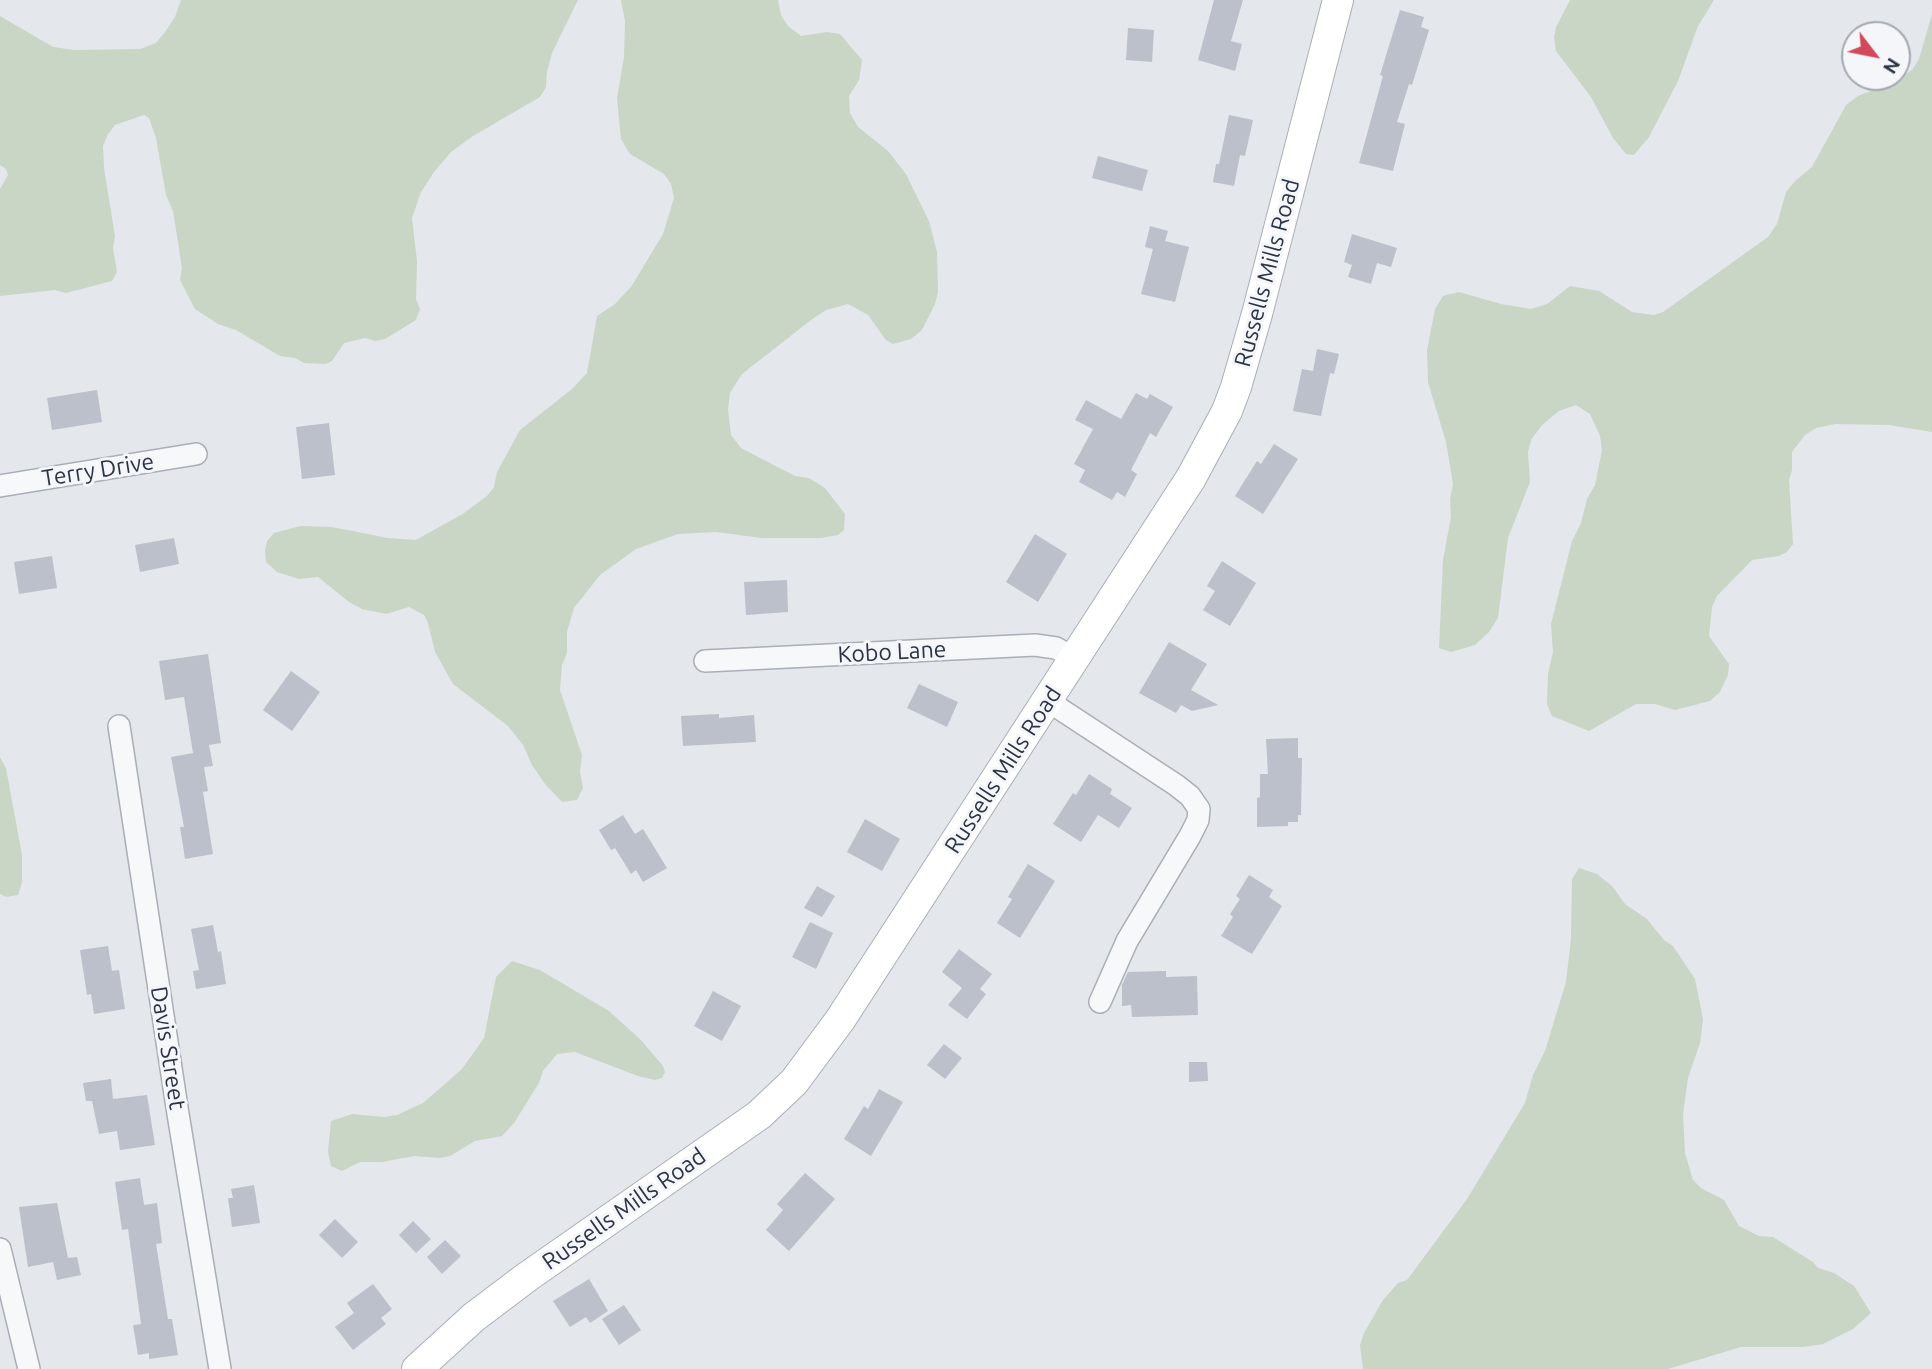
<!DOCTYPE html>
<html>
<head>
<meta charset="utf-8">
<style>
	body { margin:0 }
	#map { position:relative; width:1932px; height:1369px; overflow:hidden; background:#e4e7ec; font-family:Ubuntu,sans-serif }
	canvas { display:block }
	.north { position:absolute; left:1841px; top:21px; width:70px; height:70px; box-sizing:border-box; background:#f4f6f9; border:2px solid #a4a8b1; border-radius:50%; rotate:122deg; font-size:19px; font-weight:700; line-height:28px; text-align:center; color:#2b3445 }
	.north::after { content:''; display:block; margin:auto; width:24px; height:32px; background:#d1495b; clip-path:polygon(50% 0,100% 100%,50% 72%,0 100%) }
</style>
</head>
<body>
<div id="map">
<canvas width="1932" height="1369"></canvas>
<div class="north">N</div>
</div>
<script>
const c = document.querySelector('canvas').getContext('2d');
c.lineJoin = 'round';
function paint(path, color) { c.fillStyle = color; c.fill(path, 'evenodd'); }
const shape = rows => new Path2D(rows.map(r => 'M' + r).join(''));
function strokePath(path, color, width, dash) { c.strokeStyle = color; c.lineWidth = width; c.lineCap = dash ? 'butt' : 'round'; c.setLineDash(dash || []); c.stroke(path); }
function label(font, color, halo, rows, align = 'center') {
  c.font = font + ' Ubuntu,sans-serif'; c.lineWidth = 6; c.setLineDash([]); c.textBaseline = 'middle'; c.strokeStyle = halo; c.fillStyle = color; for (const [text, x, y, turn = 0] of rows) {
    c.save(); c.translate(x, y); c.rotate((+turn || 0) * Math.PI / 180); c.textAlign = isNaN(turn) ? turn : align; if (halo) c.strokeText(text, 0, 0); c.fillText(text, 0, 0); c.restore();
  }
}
paint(shape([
	[181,0,578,0,552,53,547,72,546,87,540,97,473,136,451,152,434,172,421,192,412,218,417,261,416,299,420,309,416,320,385,339,375,341,365,338,344,343,332,361,326,364,304,363,295,358,280,356,236,330,218,324,195,309,180,280,182,268,173,211,166,195,156,138,149,118,144,115,115,125,108,134,103,146,104,168,115,236,113,249,117,272,112,281,66,293,55,290,0,296,0,189,8,175,6,169,0,165,0,16,53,47,74,50,140,49,156,43,165,32,175,17],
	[621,0,778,0,781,15,788,26,801,36,827,32,840,34,862,60,859,80,849,96,850,113,858,127,888,151,906,174,929,221,937,252,938,292,935,304,922,330,911,339,893,344,886,340,868,315,848,304,826,310,811,320,742,374,730,393,728,409,731,435,741,448,795,476,809,478,825,488,845,514,844,530,838,535,821,538,762,538,716,532,678,534,636,549,600,575,574,608,567,632,567,653,562,665,560,690,582,755,580,771,583,788,577,800,562,802,545,784,532,765,523,745,508,726,453,684,435,652,428,623,424,615,409,607,386,614,362,609,349,602,318,577,299,579,277,572,266,562,265,550,267,541,274,533,300,526,332,527,388,538,416,540,464,513,487,496,494,487,497,472,520,430,572,389,587,373,597,316,615,304,631,287,663,234,674,198,671,184,664,174,630,154,621,139,617,98,624,57,625,21],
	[1570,0,1714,0,1698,26,1678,81,1649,137,1634,155,1626,154,1613,138,1591,97,1556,51,1554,37,1556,27],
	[1932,14,1932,432,1889,425,1835,424,1816,428,1805,435,1792,452,1792,470,1789,480,1793,544,1787,552,1779,556,1752,560,1717,596,1712,607,1709,636,1729,664,1728,675,1720,692,1710,701,1675,710,1655,704,1636,704,1589,731,1552,716,1547,704,1548,674,1553,652,1551,624,1572,541,1581,523,1587,499,1595,485,1602,450,1600,436,1590,414,1576,405,1559,411,1542,425,1531,440,1528,452,1530,482,1508,538,1498,618,1489,632,1475,645,1451,652,1439,648,1443,560,1451,517,1450,499,1453,484,1446,442,1428,382,1427,350,1435,309,1443,296,1459,292,1501,304,1531,309,1547,304,1570,286,1599,291,1632,312,1654,315,1663,312,1768,237,1777,224,1786,192,1795,181,1812,167,1846,105,1858,96,1894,82,1912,70,1919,59],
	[0,757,6,768,22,855,22,882,18,895,6,897,0,894],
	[1579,868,1597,874,1613,887,1625,904,1647,919,1664,940,1673,946,1695,979,1703,1019,1700,1043,1688,1078,1683,1114,1685,1153,1693,1180,1701,1188,1724,1200,1739,1226,1759,1236,1773,1237,1813,1262,1818,1268,1834,1273,1854,1286,1871,1313,1853,1329,1823,1344,1803,1347,1741,1347,1668,1369,1363,1369,1360,1345,1364,1333,1383,1300,1398,1283,1407,1280,1467,1199,1525,1103,1533,1075,1545,1051,1566,982,1571,939,1572,879],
	[512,961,540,970,609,1011,641,1040,663,1066,665,1072,662,1078,655,1080,638,1076,575,1052,557,1054,543,1071,539,1083,514,1123,502,1136,475,1141,450,1156,440,1158,414,1156,382,1162,360,1162,342,1171,331,1166,328,1152,331,1121,352,1114,384,1117,397,1115,423,1103,462,1069,484,1038,496,977]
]), '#c9d6c5');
paint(shape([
	[1214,0,1243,0,1231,41,1242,44,1235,71,1198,60],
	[1400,10,1424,17,1421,27,1429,30,1412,85,1409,84,1397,122,1405,124,1393,171,1359,163,1383,76,1380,75],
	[1128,28,1154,30,1152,62,1126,60],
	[1229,115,1253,120,1245,156,1240,155,1234,186,1213,182,1216,164,1219,164],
	[1098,156,1148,170,1142,191,1092,178],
	[1150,226,1168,231,1165,241,1189,247,1175,302,1141,294,1153,249,1145,247],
	[1352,234,1397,248,1391,267,1377,263,1371,284,1348,277,1352,265,1344,262],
	[1317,349,1339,354,1334,374,1330,373,1321,416,1293,411,1302,369,1313,371],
	[97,390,102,422,52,430,47,398],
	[1136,393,1147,399,1150,394,1173,407,1156,437,1150,433,1131,470,1137,474,1125,497,1117,492,1112,500,1079,482,1085,470,1074,464,1093,429,1075,420,1086,400,1121,419],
	[329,423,335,475,302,479,296,427],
	[1274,444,1298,459,1263,514,1235,496,1257,461,1261,464],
	[1035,534,1067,554,1038,602,1006,582],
	[174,538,179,564,140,572,135,545],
	[52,556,57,588,19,594,14,562],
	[1222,561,1256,583,1230,626,1203,610,1215,591,1207,586],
	[787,580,788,612,746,615,744,582],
	[1169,642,1207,664,1191,690,1218,705,1192,711,1181,705,1176,713,1139,693],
	[208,654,221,743,209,745,213,766,204,767,208,791,203,792,213,854,185,859,180,827,184,827,171,757,193,753,184,697,165,700,159,661],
	[291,671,320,692,292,731,263,710],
	[919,684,958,702,947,727,907,708],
	[719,714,719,718,754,715,756,742,683,746,681,716],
	[1298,738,1298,758,1302,758,1301,815,1298,815,1298,822,1288,822,1288,826,1257,827,1257,798,1260,797,1260,774,1268,774,1266,739],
	[1089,774,1112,789,1110,794,1132,808,1119,828,1098,815,1081,842,1053,824,1073,793,1076,795],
	[623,815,635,834,643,829,667,868,643,882,636,870,631,874,615,848,611,850,599,830],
	[865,819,900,839,882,871,847,852],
	[1028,864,1055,881,1020,938,997,923,1012,899,1008,897],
	[1249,875,1273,890,1269,897,1282,906,1252,954,1221,936,1233,917,1230,914,1240,899,1236,896],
	[817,886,835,896,822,917,804,908],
	[810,922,833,933,816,969,792,957],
	[213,925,218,952,221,951,226,984,196,989,193,971,199,970,191,929],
	[108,946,112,971,119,970,125,1009,94,1014,91,994,87,995,80,950],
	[959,949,992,974,980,989,986,994,967,1019,948,1005,962,988,942,972],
	[1166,971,1166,977,1197,976,1198,1015,1132,1017,1131,1005,1122,1006,1122,985,1128,972],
	[713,991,741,1006,722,1041,694,1026],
	[944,1044,962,1058,945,1079,927,1065],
	[1189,1062,1207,1062,1208,1081,1189,1082],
	[111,1079,113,1099,147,1095,155,1145,120,1150,117,1131,99,1134,92,1101,86,1101,83,1083],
	[879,1089,903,1102,871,1156,844,1139,864,1106,868,1109],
	[805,1173,835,1199,789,1251,766,1230,783,1210,777,1204],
	[140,1178,144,1205,157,1203,162,1243,156,1244,168,1319,172,1319,178,1355,149,1359,149,1353,138,1355,133,1325,141,1324,128,1229,122,1230,115,1182],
	[254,1185,260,1223,232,1227,228,1198,233,1198,231,1189],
	[57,1203,68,1258,77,1257,81,1275,57,1280,53,1262,28,1267,19,1207],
	[335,1219,358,1242,342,1258,319,1235],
	[413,1221,431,1239,416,1253,399,1235],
	[445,1240,461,1256,442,1274,427,1257],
	[589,1279,608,1311,590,1323,586,1317,570,1327,553,1301],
	[373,1284,392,1309,381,1318,386,1324,353,1350,335,1327,354,1313,347,1303],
	[624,1305,641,1330,619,1345,602,1319]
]), '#bbc0ca');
const street = shape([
	[0,486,196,454],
	[705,661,1035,645,1056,648,1076,659],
	[1048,701,1176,785,1190,796,1199,809,1198,820,1190,836,1127,941,1100,1002],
	[119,726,178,1114,220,1369],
	[0,1249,29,1369]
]);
const secondary = shape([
	[417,1369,474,1317,527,1277,759,1115,794,1082,840,1020,1191,478,1227,411,1236,387,1257,314,1338,0]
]);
strokePath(street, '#a9aeb7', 24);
strokePath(secondary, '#a9aeb7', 32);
strokePath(street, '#f7f8fa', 21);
strokePath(secondary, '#fff', 30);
label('23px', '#2b3445', '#f4f6f9', [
	["Russells Mills Road",1267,273,-75],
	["Terry Drive",98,470,-9],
	["Kobo Lane",892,652,-3],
	["Russells Mills Road",1003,770,-57],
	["Davis Street",168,1048,81],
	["Russells Mills Road",624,1209,-35]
]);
</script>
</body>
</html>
